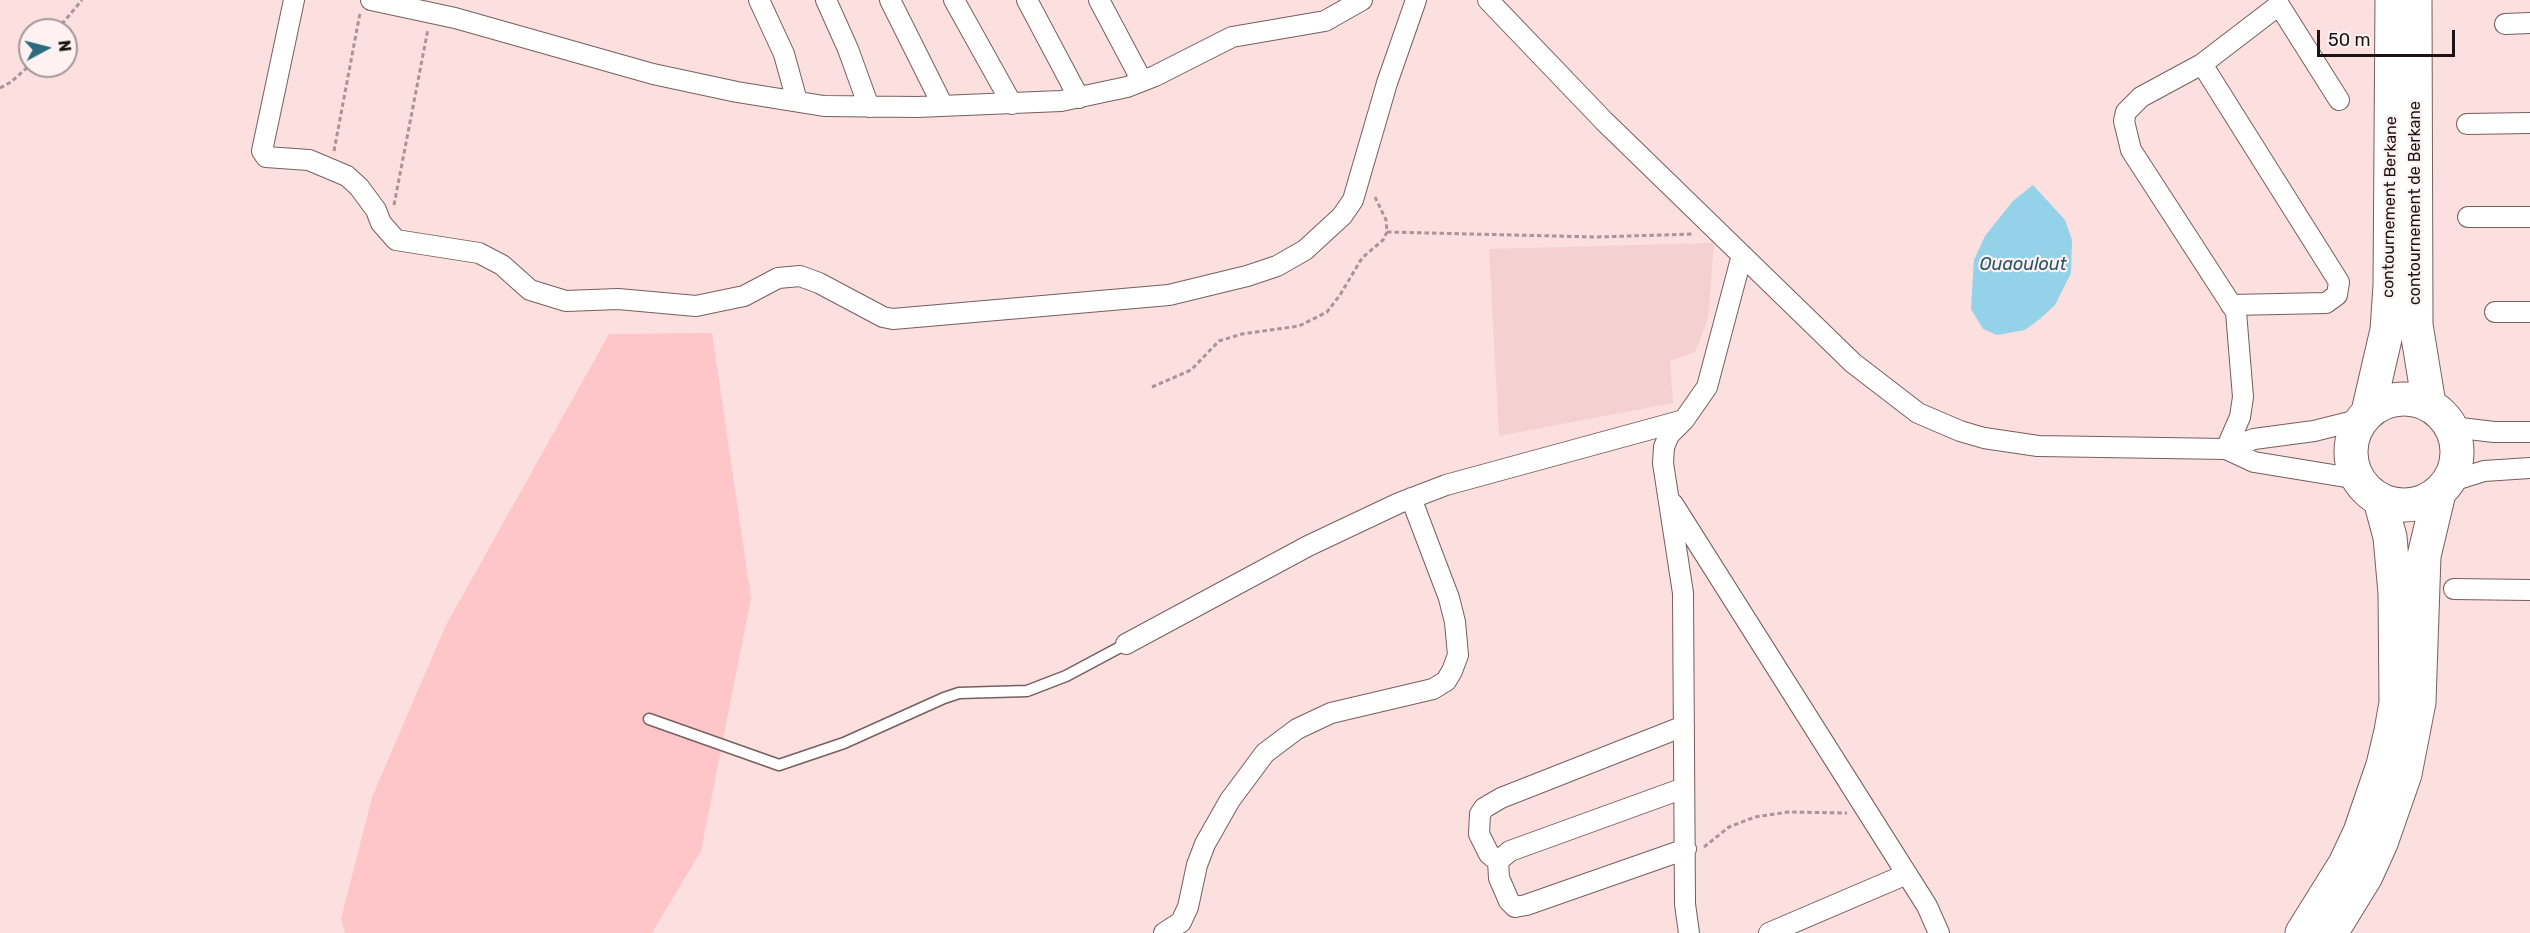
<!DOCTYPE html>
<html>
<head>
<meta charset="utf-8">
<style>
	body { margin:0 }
	#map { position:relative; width:2530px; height:933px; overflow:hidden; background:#fcdfdf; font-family:Rubik,sans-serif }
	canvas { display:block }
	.north { position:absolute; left:18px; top:18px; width:60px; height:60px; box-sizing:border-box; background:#fdf1f1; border:2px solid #a39898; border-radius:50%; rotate:83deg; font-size:16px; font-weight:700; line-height:24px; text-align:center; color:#1c1213 }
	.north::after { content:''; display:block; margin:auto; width:21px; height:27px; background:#2a6b7f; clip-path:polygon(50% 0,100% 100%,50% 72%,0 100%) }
	.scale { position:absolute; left:2317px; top:30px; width:138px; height:27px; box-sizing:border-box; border:3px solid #1c1213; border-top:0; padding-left:8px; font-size:18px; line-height:21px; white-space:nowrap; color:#1c1213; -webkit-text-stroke:4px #fdf1f1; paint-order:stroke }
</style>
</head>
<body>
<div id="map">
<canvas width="2530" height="933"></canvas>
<div class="north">N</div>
<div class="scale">50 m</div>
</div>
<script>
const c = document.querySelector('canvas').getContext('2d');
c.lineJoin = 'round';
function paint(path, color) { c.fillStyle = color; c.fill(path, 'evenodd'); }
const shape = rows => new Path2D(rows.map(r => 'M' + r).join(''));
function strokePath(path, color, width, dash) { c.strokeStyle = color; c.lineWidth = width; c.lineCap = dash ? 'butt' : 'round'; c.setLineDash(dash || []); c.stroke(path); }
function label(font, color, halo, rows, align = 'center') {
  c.font = font + ' Rubik,sans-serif'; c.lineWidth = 4.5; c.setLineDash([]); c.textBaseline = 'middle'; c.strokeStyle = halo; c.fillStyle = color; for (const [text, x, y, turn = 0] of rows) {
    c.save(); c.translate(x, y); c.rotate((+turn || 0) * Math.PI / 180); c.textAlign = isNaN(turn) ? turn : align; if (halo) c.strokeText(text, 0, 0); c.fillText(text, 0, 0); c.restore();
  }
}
paint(shape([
	[1714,243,1708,319,1695,352,1670,361,1673,403,1499,436,1489,249]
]), '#f5d0d1');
paint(shape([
	[712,333,751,598,701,851,652,933,345,933,341,919,372,797,446,625,609,334]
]), '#fec6c8');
paint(shape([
	[2033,185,2065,220,2072,240,2071,273,2055,305,2041,318,2025,330,1997,335,1983,329,1971,309,1974,260,1985,236,2013,201]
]), '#93d2e8');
const service = shape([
	[649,719,779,765,844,743,944,698,959,693,1027,691,1066,676,1126,644]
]);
const minor = shape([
	[294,0,262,151,266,157,309,160,347,176,359,187,376,210,381,223,396,240,479,253,502,265,530,290,566,301,618,299,696,306,744,296,778,278,800,276,819,283,883,317,893,319,1169,295,1247,276,1277,266,1305,250,1342,216,1353,200,1387,83,1416,0],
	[371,0,455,18,653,74,737,92,824,106,917,107,1061,101,1127,87,1155,76,1232,37,1325,21,1362,0],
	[759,0,784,54,797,101],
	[826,0,848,49,869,107],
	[890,0,943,106],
	[954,0,1012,104],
	[1027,0,1079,98],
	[1099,0,1142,81],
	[1488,0,1604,121,1853,363,1918,413,1960,431,1984,438,2038,446,2226,449,2254,439,2314,431,2362,419],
	[2505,24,2530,23],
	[2202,64,2339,282,2337,295,2326,303,2231,305],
	[2467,124,2530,123],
	[2468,217,2530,217],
	[2495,312,2530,312],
	[2452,427,2494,432,2530,432],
	[2226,449,2240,417,2243,397,2236,312,2131,150,2124,121,2126,112,2141,97,2202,64,2279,5,2339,100],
	[2226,449,2254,462,2358,479],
	[2449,482,2484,471,2530,468],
	[1673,504,1927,906,1939,933],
	[2454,589,2530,590],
	[1126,644,1308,546,1399,503,1446,485,1684,420],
	[1684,788,1510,851,1498,861,1499,878,1509,901,1515,907,1526,905,1686,849],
	[1498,861,1489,854,1479,834,1480,814,1484,808,1501,798,1684,726],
	[1164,933,1181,922,1188,907,1197,865,1205,844,1230,800,1265,753,1297,729,1331,713,1433,689,1446,681,1452,671,1458,655,1455,622,1449,598,1411,498],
	[1689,933,1685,904,1683,593,1663,463,1664,447,1669,435,1684,420,1707,387,1742,255],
	[1769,933,1907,874]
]);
const trunk = shape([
	[2415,0,2416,325,2429,404],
	'2351 452a53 53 0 1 1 106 0a53 53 0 1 1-106 0Z',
	[2368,412,2387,330,2390,286,2392,0],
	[2302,933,2345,864,2360,832,2383,765,2391,731,2396,703,2395,593,2390,537,2380,500],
	[2331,933,2366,876,2381,843,2405,774,2419,702,2424,556,2439,493]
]);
strokePath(service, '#775e5f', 13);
strokePath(minor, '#775e5f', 22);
strokePath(trunk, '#775e5f', 35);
strokePath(shape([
	[57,30,82,0],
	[0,88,11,82,30,65],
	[334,151,360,13],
	[394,205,428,29],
	[1387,232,1597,237,1694,234],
	[1152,387,1191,370,1219,341,1242,334,1299,326,1327,312,1340,295,1362,258,1383,240,1387,232,1386,220,1375,197],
	[1704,847,1729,827,1755,817,1788,812,1847,813]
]), '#aa9494', 3, [4.5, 3]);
strokePath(service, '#fff', 10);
strokePath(minor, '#fff', 20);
strokePath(trunk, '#fff', 33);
label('16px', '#1c1213', '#fdf1f1', [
	["contournement de Berkane",2415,203,-90],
	["contournement Berkane",2390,207,-89]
]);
label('italic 18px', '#245868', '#fdf1f1', [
	["Ouaoulout",2023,265]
]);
</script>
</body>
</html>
